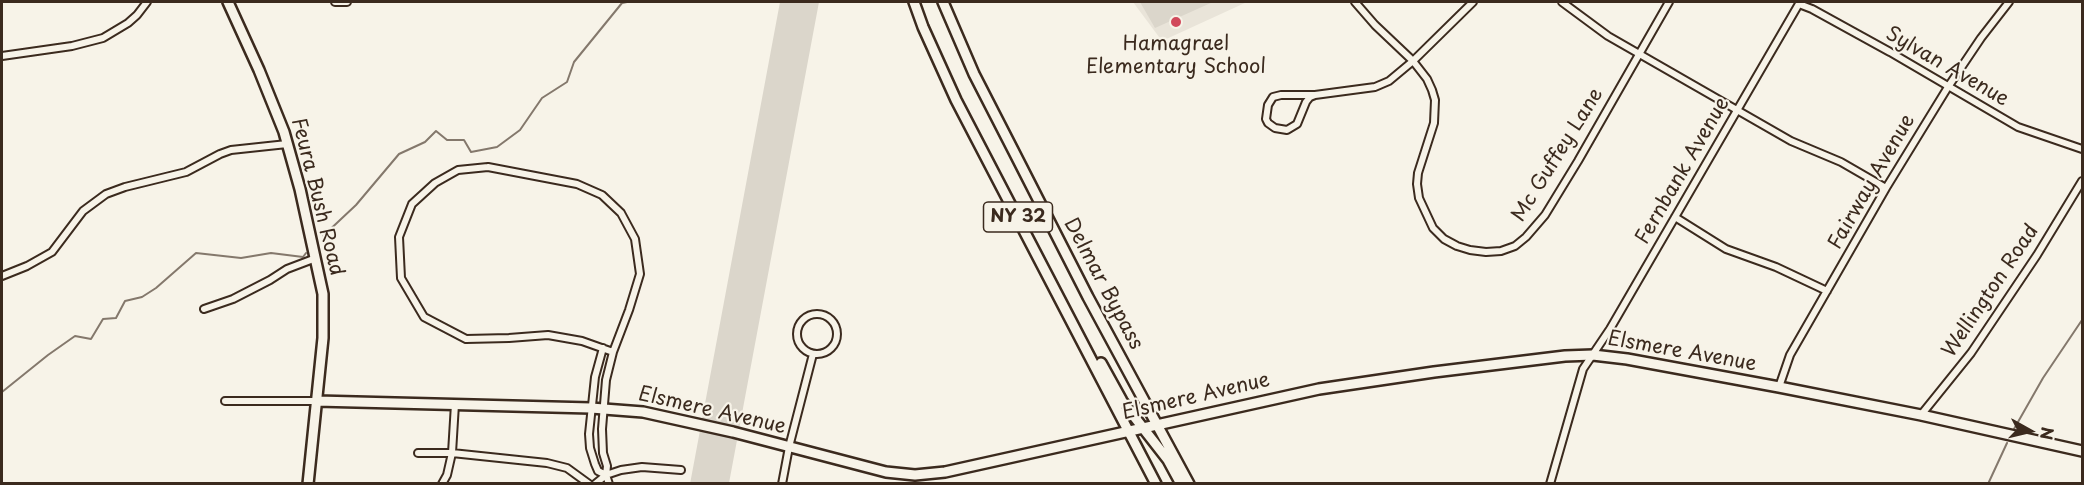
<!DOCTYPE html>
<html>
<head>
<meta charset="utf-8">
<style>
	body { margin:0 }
	#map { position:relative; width:2084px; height:485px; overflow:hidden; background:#f7f3e8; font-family:"Playpen Sans",sans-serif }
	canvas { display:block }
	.frame { position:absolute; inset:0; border:3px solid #3b2a1e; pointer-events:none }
	.north { position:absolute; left:2000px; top:401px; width:60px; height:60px; -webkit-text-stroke:4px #f7f3e8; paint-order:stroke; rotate:98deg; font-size:16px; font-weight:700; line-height:24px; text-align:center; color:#3b2a1e }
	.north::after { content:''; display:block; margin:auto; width:21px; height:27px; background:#3b2a1e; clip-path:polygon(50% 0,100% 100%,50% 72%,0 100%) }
</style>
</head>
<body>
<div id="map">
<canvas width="2084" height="485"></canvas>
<div class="frame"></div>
<div class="north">N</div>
</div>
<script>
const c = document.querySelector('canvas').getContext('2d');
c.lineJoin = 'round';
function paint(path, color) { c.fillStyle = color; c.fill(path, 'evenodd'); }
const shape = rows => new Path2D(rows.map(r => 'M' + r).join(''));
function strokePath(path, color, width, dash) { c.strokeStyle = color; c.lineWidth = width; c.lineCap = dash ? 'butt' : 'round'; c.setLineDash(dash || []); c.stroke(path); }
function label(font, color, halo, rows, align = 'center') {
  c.font = font + ' "Playpen Sans",sans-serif'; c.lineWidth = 4.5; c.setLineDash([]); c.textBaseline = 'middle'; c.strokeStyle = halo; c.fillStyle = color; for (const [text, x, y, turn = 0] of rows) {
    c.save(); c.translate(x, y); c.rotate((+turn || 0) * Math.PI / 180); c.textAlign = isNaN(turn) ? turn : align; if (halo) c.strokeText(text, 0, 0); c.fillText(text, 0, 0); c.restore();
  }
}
paint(shape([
	[1133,2,1247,2,1162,41]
]), '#e9e4d9');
paint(shape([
	[780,2,819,2,729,483,690,484],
	[1140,2,1213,2,1155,28]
]), '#dbd6cb');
strokePath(shape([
	[323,236,356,205,399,154,425,142,436,131,447,140,464,140,471,152,497,147,520,130,542,98,567,82,574,62,622,3,627,2],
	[2,392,48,355,75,336,91,339,103,319,116,318,125,301,142,297,156,288,196,253,241,258,271,253,303,257,306,253],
	[2014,429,2043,378,2082,320],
	[1988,484,2007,443]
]), '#84786c', 2);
const street = shape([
	[335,2,347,2],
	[1355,2,1375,25,1413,61,1427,79,1432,90,1435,100,1434,123,1418,173,1417,184,1419,198,1433,228,1444,239,1457,246,1470,250,1486,252,1501,251,1515,246,1526,237,1545,215,1578,161,1669,2],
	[1562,2,1608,36,1791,141,1841,162,1886,188],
	[1799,4,1812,9,1890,52,2018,127,2082,149],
	[2,56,72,46,103,38,128,23,137,15,147,2],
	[1315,95,1310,97,1306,102,1297,124,1287,130,1275,128,1268,123,1266,119,1268,105,1273,97,1281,95,1315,95,1375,87,1389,81,1413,61,1473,2],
	[488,167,577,184,602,195,621,213,635,239,640,274,629,310,613,352,582,341,548,335,509,338,466,339,424,317,401,278,399,237,412,204,435,183,458,170,488,167],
	[1675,217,1726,249,1776,267,1827,291],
	[2,276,27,266,52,252,83,211,106,194,125,187,186,172,220,154,231,150,287,144],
	[204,309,233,299,270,280,287,269,316,258],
	'797 334a20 20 0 1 1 40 0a20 20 0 1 1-40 0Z',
	[603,348,595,377,589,434,590,448,595,464,598,471,606,475],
	[1779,387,1790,355,1886,188,1948,87,1981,38,2009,2],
	[225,401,317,401],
	[1921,415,1971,353,2037,255,2082,181],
	[418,453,452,453,547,463,567,468,589,484],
	[442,484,447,475,452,453,455,404],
	[595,484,606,475,621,470,642,467,681,470],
	[609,484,606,475,607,466,603,453,602,429,606,380,613,352],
	[782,484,789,447,813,354],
	[1550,484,1583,369,1610,329,1800,2]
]);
const secondary = shape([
	[228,2,259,70,284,132,300,189,323,294,323,338,308,484],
	[317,401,591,408,643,412,733,432,886,472,915,475,945,472,1319,389,1434,372,1565,356,1593,355,1627,359,1779,387,1921,415,2082,451]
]);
const primary = shape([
	[914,2,923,27,956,100,1156,484],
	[943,2,974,74,1013,150,1088,297,1189,484],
	[1101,363,1122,401,1168,460,1181,484]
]);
strokePath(street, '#3b2a1e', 10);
strokePath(secondary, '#3b2a1e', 14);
strokePath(primary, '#3b2a1e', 14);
strokePath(street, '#f7f3e8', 6);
strokePath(secondary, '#f7f3e8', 9);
strokePath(primary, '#f7f3e8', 9);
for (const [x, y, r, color] of [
	[1176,22,6,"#d1495b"]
]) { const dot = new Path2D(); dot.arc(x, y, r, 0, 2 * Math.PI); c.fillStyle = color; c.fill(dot); strokePath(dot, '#f7f3e8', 2); }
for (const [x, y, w] of [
	[1018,217,69]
]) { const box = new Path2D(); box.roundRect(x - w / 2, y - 15, w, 30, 4.5); c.fillStyle = '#f7f3e8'; c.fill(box); strokePath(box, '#3b2a1e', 1.5); }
label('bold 18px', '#3b2a1e', null, [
	["NY 32",1018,217]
]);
label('20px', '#3b2a1e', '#f7f3e8', [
	["Hamagrael",1176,44],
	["Elementary School",1176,67]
]);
label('20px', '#3b2a1e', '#f7f3e8', [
	["Sylvan Avenue",1947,67,30],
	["Mc Guffey Lane",1558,155,-58],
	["Fernbank Avenue",1683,171,-60],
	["Fairway Avenue",1872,182,-60],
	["Feura Bush Road",317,197,76],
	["Delmar Bypass",1103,284,62],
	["Wellington Road",1991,291,-56],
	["Elsmere Avenue",1682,352,10],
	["Elsmere Avenue",1196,397,-13],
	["Elsmere Avenue",712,411,13]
]);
</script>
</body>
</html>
